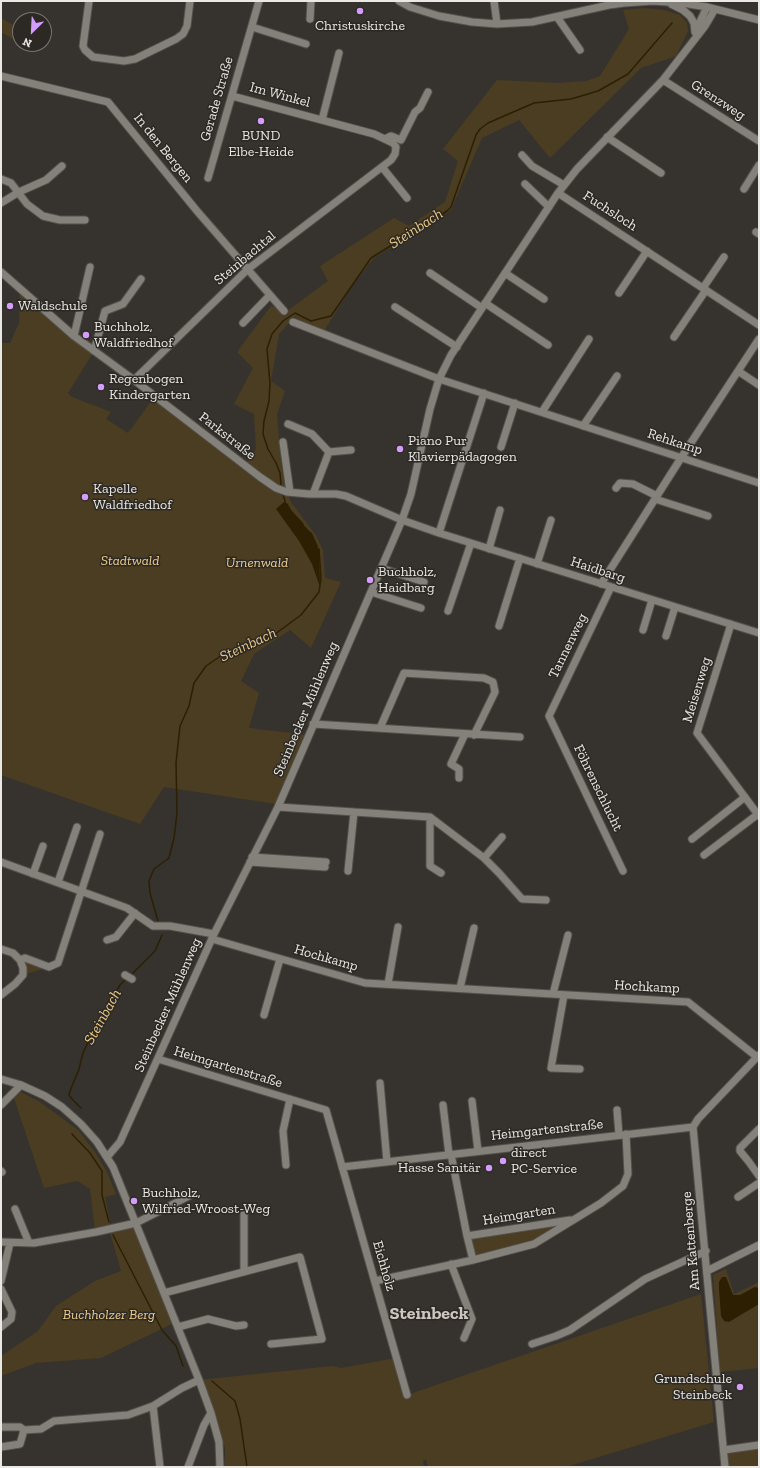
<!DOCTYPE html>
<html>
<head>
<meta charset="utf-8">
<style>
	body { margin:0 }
	#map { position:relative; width:760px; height:1468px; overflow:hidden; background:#36332e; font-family:"Zilla Slab",serif }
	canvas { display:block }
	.frame { position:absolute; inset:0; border:2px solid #eae8e4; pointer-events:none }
	.north { position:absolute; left:12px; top:12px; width:40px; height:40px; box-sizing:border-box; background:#2c2924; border:1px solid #787571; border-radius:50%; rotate:204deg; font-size:11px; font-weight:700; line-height:16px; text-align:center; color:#eae8e4 }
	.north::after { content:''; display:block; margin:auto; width:14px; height:18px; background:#d49cfb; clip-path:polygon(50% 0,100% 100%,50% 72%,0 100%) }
</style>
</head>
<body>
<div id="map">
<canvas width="760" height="1468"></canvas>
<div class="frame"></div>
<div class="north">N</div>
</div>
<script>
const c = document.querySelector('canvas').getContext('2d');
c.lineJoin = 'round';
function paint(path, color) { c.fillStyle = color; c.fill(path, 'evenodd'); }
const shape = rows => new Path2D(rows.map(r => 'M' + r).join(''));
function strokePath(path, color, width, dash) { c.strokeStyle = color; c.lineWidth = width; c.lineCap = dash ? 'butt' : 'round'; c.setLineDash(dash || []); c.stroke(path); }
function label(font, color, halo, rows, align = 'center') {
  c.font = font + ' "Zilla Slab",serif'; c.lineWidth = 3; c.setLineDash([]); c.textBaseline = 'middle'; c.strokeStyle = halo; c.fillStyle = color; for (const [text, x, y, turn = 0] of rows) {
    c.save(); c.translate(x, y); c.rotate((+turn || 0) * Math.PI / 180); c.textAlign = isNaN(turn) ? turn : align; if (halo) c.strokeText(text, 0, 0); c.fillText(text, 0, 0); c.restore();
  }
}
paint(shape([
	[644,8,664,10,680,15,687,23,688,31,676,56,641,68,550,158,519,120,482,138,451,210,374,258,354,283,324,331,294,317,279,334,271,381,285,391,277,414,281,463,287,492,291,502,315,534,323,550,325,578,341,582,311,648,290,630,254,654,241,681,259,693,249,728,308,735,276,804,164,787,140,824,1,775,1,343,10,343,19,323,20,288,94,351,68,393,72,397,111,412,106,419,128,433,155,396,245,465,256,449,254,414,234,404,253,368,237,352,271,306,287,311,328,281,320,266,394,218,409,226,445,202,458,161,443,149,497,80,557,83,586,81,600,76,629,29,623,10],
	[1,18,20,29,20,43,1,32],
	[25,958,49,967,23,975],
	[21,1092,40,1102,78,1130,95,1152,107,1172,116,1194,105,1197,111,1227,95,1230,90,1189,77,1181,44,1188,14,1098],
	[574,1219,534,1244,473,1260,467,1236],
	[136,1223,176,1322,101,1358,36,1363,1,1376,1,1356,38,1331,56,1306,95,1281,121,1271,109,1229],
	[726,1269,734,1294,759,1282,759,1368,720,1372,713,1275],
	[701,1294,714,1422,566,1467,428,1467,426,1459,423,1461,424,1467,225,1467,225,1448,203,1382,199,1380,332,1366,341,1368,396,1358,407,1395],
	[759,1445,759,1467,725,1467,724,1450]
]), '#4b3d21');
paint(shape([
	[285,501,291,511,312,534,319,550,320,587,312,564,299,541,276,509],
	[722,1277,726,1277,733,1295,740,1295,755,1287,759,1288,759,1304,729,1322,724,1321,721,1316,719,1289,719,1282]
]), '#2c1f02');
strokePath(shape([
	[281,486,280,473,276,463,268,449,263,434,264,421,269,401,270,383,267,349,272,334,283,321,295,313,311,321,331,316,371,258,447,211,451,207,476,135,480,129,488,123,534,103,571,99,598,91,628,74,672,23],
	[283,495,285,501],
	[287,504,291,511,303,524],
	[311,533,317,546],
	[158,921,150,893,149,881,154,869,169,858,174,838,177,813,176,763,180,726,189,706,194,683,206,666,225,653,271,637,301,615,319,592,321,579,319,549],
	[131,975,155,951,162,935],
	[81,1108,72,1099,69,1095,70,1091,79,1069,83,1053,94,1030,120,985,126,979],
	[72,1134,90,1153,102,1171,102,1195,109,1222],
	[113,1235,162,1330,176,1346,183,1366],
	[212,1381,235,1401,240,1419,247,1467]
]), '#2c1f02', 1.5);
const minor = shape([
	[89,1,83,46,85,50,93,57,124,61,135,59,176,39,183,34,187,26,190,1],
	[399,1,410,7,439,16,472,22,497,24,532,22,609,5,624,3,653,1,682,3,707,7,759,20],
	[494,1,497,24],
	[671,4,683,10,690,16,694,23,695,32],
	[557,17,580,50],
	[310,19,311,1],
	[252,27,306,44],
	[695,32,707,7],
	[1,76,108,102,197,211,284,311],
	[663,80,759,141],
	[322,120,339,53],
	[607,137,661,173],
	[385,139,391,136,401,140,415,112,420,108,428,92],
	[522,155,532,166,564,185],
	[382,167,407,198],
	[208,178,259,1],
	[1,179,11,183,27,204,43,216,60,220,85,220],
	[525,184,549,207],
	[744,189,759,165],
	[558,193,759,325],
	[1,203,19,192,46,180,62,166],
	[756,232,759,234],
	[1,272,74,336,134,380,260,477,276,488,287,492,309,494,336,494,346,496,402,520,439,533,759,633],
	[430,273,482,308],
	[505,273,544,299],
	[703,288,724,257],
	[619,293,647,251],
	[485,303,548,345],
	[395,307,457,347],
	[293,322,439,379,759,483],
	[243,323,270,295],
	[74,336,90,267],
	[674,337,706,290],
	[94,351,105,311,123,304,141,279],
	[738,371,759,385],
	[134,380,248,269,391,160,395,154,396,147,393,143,374,134,232,96],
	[542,412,589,339],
	[288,424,312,434,329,452,351,450],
	[583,426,617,376],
	[283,442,290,492],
	[501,447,515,403],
	[616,488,620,483,633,484,657,496],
	[313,494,329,452],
	[655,499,708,516],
	[439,533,484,393],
	[489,549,500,510],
	[537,564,551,520],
	[381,568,424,582],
	[601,584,681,458,759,339],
	[611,587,549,716,623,871],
	[371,592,421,608],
	[448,611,471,543],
	[731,624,697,733,759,816],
	[499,626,520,558],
	[643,630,652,600],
	[666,636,675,607],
	[313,724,520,737],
	[380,728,404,673,484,678,493,682,495,692,474,735],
	[459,778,459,769,451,764,465,734],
	[278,807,430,817,484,858,499,873,522,899,546,900],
	[430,817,430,866,441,873],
	[692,839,745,797],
	[704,855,758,814],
	[252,857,326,862],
	[484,858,502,837],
	[1,862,127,908,153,926,170,926,214,934],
	[250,862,325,867],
	[348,871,354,812],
	[33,874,43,846],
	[58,882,77,827],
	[212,939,365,983,688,1002,757,1057],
	[107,940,116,937,135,913],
	[1,949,13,953,20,960,23,968,23,975,15,984,1,995],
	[20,960,25,958,49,967,58,963,100,834],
	[125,975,132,979],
	[388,984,398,927],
	[460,988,474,928],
	[553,994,568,935],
	[564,995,551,1068,580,1069],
	[264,1015,280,959],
	[158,1059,326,1110,407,1395],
	[1,1079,21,1085,45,1096,62,1107,81,1124,97,1142,113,1167,199,1380,211,1413,219,1442,220,1467],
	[380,1083,387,1162],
	[472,1101,478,1151],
	[1,1105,21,1085],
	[443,1105,449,1155],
	[617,1110,619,1135],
	[759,1129,740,1148,740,1151,749,1162,759,1176],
	[451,1154,467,1236,473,1260],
	[107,1157,120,1142,214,934,278,807,402,520,411,494,430,409,439,379,451,355,558,193,577,169,663,80,705,26,715,9],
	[286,1165,283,1131,290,1099],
	[342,1167,693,1127],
	[1,1171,2,1172],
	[738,1197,759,1183],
	[15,1209,29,1243],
	[467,1236,570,1220],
	[1,1242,34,1243,96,1232,136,1223,189,1196],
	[451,1264,472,1319,464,1338],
	[707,1271,759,1245],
	[244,1272,244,1214],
	[1,1281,10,1243],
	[375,1281,473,1260,534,1244,601,1203,623,1186,628,1174,626,1134],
	[1,1289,12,1312,11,1319,1,1327],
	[164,1293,300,1257,322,1339,271,1344],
	[178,1327,208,1319,236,1326,244,1325],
	[532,1344,556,1336,570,1330,645,1279,706,1251],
	[153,1406,160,1467],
	[1,1427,20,1427,24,1430,41,1429,54,1421,128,1415,153,1406,182,1388,199,1380],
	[1,1447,20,1444,24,1430],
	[724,1450,759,1445],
	[188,1467,204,1425,211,1413],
	[725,1467,693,1127,698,1119,759,1055]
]);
strokePath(minor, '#53504c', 9);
strokePath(minor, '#84817b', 7);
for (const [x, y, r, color] of [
	[360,11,4,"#d49cfb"],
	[261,121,4,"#d49cfb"],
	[10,306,4,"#d49cfb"],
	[86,335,4,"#d49cfb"],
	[101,387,4,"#d49cfb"],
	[400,449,4,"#d49cfb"],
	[85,497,4,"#d49cfb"],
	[370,580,4,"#d49cfb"],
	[503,1161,4,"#d49cfb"],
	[489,1168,4,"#d49cfb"],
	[134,1201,4,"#d49cfb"],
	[740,1387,4,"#d49cfb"]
]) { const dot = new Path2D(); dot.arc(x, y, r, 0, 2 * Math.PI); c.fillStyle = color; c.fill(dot); strokePath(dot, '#2c2924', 1.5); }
label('14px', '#eae8e4', '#2c2924', [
	["Christuskirche",360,26,"center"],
	["BUND",261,136,"center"],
	["Elbe-Heide",261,152,"center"],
	["Waldschule",18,306],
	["Buchholz,",94,327],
	["Waldfriedhof",94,343],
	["Regenbogen",109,379],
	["Kindergarten",109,395],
	["Piano Pur",408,441],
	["Klavierpädagogen",408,457],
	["Kapelle",93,489],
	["Waldfriedhof",93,505],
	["Buchholz,",378,572],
	["Haidbarg",378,588],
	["direct",511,1153],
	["PC-Service",511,1169],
	["Hasse Sanitär",481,1168,"right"],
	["Buchholz,",142,1193],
	["Wilfried-Wroost-Weg",142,1209],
	["Grundschule",732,1379,"right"],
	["Steinbeck",732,1395,"right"]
], 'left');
label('14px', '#eae8e4', '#2c2924', [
	["Im Winkel",280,95,15],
	["Gerade Straße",217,99,-74],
	["Grenzweg",718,100,33],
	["In den Bergen",163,148,51],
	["Fuchsloch",610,211,33],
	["Steinbachtal",245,258,-40],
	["Parkstraße",227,436,38],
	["Rehkamp",675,442,18],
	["Haidbarg",598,570,18],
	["Tannenweg",568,646,-64],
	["Meisenweg",697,690,-73],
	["Steinbecker Mühlenweg",306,709,-67],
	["Föhrenschlucht",598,788,64],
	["Hochkamp",326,958,16],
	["Hochkamp",647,987,3],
	["Steinbecker Mühlenweg",168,1005,-66],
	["Heimgartenstraße",228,1067,17],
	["Heimgartenstraße",547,1130,-6],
	["Heimgarten",519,1215,-9],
	["Am Kattenberge",691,1241,-95],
	["Eichholz",384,1266,74]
]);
label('italic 14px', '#efce8e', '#2c2924', [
	["Stadtwald",130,561],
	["Urnenwald",257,563],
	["Buchholzer Berg",109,1315]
]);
label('italic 15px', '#ebca8a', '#2c2924', [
	["Steinbach",416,229,-33],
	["Steinbach",248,645,-25],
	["Steinbach",103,1017,-61]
]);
label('bold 18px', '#ccc8c1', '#2c2924', [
	["Steinbeck",429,1314]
]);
</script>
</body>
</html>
